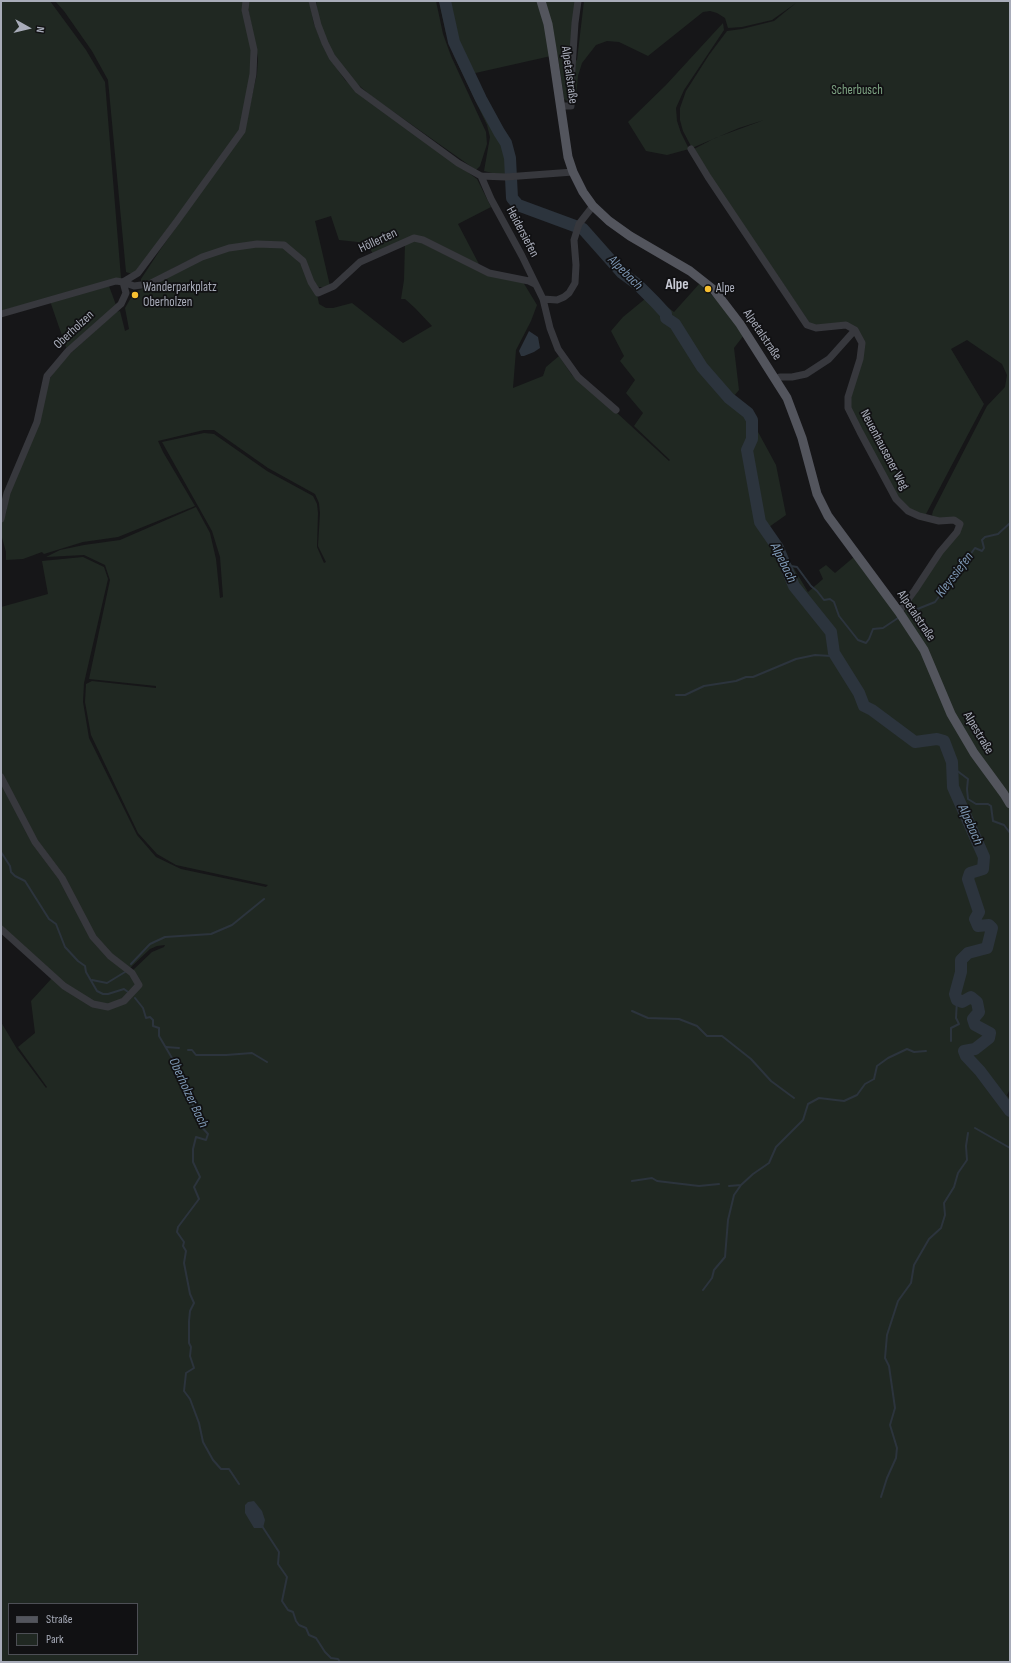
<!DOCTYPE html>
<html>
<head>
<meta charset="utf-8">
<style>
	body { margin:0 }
	#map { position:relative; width:1011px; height:1663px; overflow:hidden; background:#161618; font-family:"Sofia Sans Condensed",sans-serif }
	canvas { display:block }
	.frame { position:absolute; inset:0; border:2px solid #a8acb9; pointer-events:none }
	.legend { position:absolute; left:8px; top:1603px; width:130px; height:52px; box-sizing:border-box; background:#111113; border:1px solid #4d4f55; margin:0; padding:5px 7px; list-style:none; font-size:12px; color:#a8acb9 }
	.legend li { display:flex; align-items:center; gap:8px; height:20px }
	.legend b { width:20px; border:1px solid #4d4f55 }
	.north { position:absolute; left:8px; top:8px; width:40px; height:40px; -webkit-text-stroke:3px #111113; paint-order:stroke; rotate:98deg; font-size:11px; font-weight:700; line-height:16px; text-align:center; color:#a8acb9 }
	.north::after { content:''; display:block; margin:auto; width:14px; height:18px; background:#a8acb9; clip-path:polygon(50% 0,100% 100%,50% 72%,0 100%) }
</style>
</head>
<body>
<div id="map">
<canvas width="1011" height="1663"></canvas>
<div class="frame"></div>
<ul class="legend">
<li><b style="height:5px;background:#53555d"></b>Straße</li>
<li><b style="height:11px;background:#202822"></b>Park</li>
</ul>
<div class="north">N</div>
</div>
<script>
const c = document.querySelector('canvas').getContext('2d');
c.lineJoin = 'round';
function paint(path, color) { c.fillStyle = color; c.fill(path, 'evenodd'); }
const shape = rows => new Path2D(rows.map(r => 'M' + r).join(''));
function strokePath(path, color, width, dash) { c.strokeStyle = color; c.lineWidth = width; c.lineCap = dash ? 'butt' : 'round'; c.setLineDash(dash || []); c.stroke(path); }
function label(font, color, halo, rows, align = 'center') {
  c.font = font + ' "Sofia Sans Condensed",sans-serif'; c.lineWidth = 3.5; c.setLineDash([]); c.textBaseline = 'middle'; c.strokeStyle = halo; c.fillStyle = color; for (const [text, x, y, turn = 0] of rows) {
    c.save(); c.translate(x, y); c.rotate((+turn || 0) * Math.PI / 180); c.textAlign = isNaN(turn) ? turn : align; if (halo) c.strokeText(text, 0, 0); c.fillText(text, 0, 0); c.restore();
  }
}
paint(shape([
	[1,1,50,1,86,50,105,82,121,278,1,311],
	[55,1,244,1,252,51,251,74,240,131,137,271,132,274,126,272,108,80,92,51,64,11],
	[248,1,309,1,314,24,321,41,329,57,345,80,356,90,477,179,491,207,458,224,481,268,421,237,373,254,367,243,339,240,331,216,315,221,330,286,326,287,318,287,285,243,202,254,177,266,146,283,141,282,141,279,160,250,244,131,257,74,258,58,248,8],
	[316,1,436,1,443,34,451,56,486,132,487,144,480,166,476,170,371,96,355,82,336,58,325,38,319,21],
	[439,1,538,1,546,30,551,56,471,74,503,140,514,169,514,173,500,175,484,171,490,137,487,125,454,56,446,33],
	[544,1,576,1,568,101,567,101,564,99,558,57],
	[584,1,1010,1,1010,800,953,713,904,612,941,554,958,532,953,518,934,518,932,515,933,511,987,406,1005,387,1007,375,1002,364,967,340,951,349,984,404,926,514,923,515,909,509,898,498,850,408,850,398,862,360,856,328,811,325,722,194,694,149,715,138,764,120,739,128,692,148,683,131,680,120,680,108,686,91,709,55,727,31,742,29,774,21,796,3,772,20,742,27,728,28,725,18,717,13,710,11,703,12,648,56,619,42,607,41,596,45,582,63,578,76,576,96,574,95,575,61,577,60],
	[723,23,724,30,684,90,676,108,677,121,681,133,689,149,667,155,646,151,628,122,666,85],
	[414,239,488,275,523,282,537,305,531,321,516,350,513,388,543,376,546,367,559,356,572,375,616,412,669,461,670,460,634,426,643,413,626,393,635,380,620,361,624,356,611,331,623,317,651,294,674,312,700,283,706,289,722,306,744,335,734,348,739,390,733,397,738,400,751,419,776,465,786,515,769,527,808,592,823,579,819,570,826,565,835,573,854,557,915,639,940,694,1010,810,1010,1089,1007,1095,1010,1100,1010,1662,1,1662,1,1022,17,1049,46,1088,47,1087,18,1047,35,1033,31,1001,52,978,61,987,108,1008,141,986,132,971,152,952,164,947,165,945,157,946,150,949,130,968,102,946,36,841,1,775,1,607,48,594,42,561,83,557,104,567,108,579,84,683,83,702,89,738,137,835,156,857,181,869,266,887,268,885,176,865,157,854,138,833,91,735,85,702,86,684,92,681,156,688,156,686,89,679,110,580,105,565,84,555,46,557,60,550,84,545,120,540,196,507,210,533,216,559,220,598,223,597,220,557,212,531,162,442,204,433,214,434,267,471,313,496,317,504,318,513,317,547,324,563,326,562,318,546,320,513,319,503,315,494,268,468,214,430,204,430,158,441,163,452,195,506,118,537,83,542,44,554,42,552,23,559,6,560,6,552,1,534,1,524,6,513,9,495,48,381,61,362,116,312,120,311,125,331,129,329,125,308,132,296,137,291,150,286,202,258,257,244,284,246,302,261,317,294,319,304,326,308,333,308,352,303,403,343,432,326,415,308,405,299,401,299,404,280,405,243],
	[9,1604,137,1604,137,1654,9,1654],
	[109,286,116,305,67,350,50,301],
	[1,781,61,878,85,924,128,972,138,985,124,1000,108,1005,93,1002,66,985,1,926]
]), '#202822');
paint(shape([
	[529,331,538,337,540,348,534,352,524,356,521,356,519,351],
	[254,1501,262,1511,265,1520,263,1528,254,1528,245,1513,245,1505,248,1502]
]), '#2c343d');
strokePath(shape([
	[785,565,797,567,811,586,817,591,824,600,830,599,834,602,839,616,858,640,866,643,869,639,873,629,883,628,898,618],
	[910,612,935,602,975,548,982,551,984,548,982,540,985,537,998,534,1010,523],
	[676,695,685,695,704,686,736,681,746,677,753,677,796,659,815,655,831,656,834,653],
	[952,767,968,779,967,789,968,799,976,804,988,804,991,806,993,821,1004,825,1010,833],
	[1,852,10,866,11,872,15,876,25,881,49,919,56,924,65,947,78,961,85,966,86,972,97,991,103,994,108,994,124,989,128,992],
	[131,964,150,944,165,937,211,934,232,925,264,899],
	[92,980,107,983,125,972],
	[135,998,143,1008,146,1018,150,1017,153,1020,153,1026,159,1028,159,1036,182,1075,184,1083,192,1098,193,1107,199,1111,200,1125,208,1134,206,1140,196,1137,193,1149,193,1162,200,1177,194,1187,199,1199,178,1227,177,1232,184,1242,183,1246,186,1251,184,1263,190,1294,194,1303,190,1311,189,1321,189,1343,191,1347,190,1356,194,1368,186,1373,184,1391,190,1399,199,1423,203,1442,213,1460,221,1469,229,1469,239,1484],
	[632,1011,648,1018,679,1019,697,1026,707,1036,722,1036,751,1059,771,1081,794,1098],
	[951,1041,951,1028,959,1024,956,1018,957,1000],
	[166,1047,179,1048],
	[188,1050,192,1050,196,1055,226,1055,252,1053,267,1062],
	[975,1128,1010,1148],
	[632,1181,652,1178,657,1181,699,1186,719,1184],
	[729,1186,741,1185],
	[703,1290,712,1278,714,1270,725,1257,728,1220,734,1195,741,1185,753,1174,769,1163,776,1147,803,1120,808,1104,819,1098,844,1101,857,1095,865,1084,874,1079,877,1066,888,1058,907,1049,914,1052,926,1051],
	[881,1497,887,1478,896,1458,897,1448,890,1425,895,1408,889,1366,885,1358,887,1335,898,1301,911,1283,914,1265,929,1239,941,1228,945,1215,944,1203,954,1187,958,1173,967,1160,966,1146,968,1133],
	[262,1526,279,1552,278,1564,287,1577,282,1601,288,1610,293,1612,296,1621,299,1625,306,1628,309,1635,316,1638,325,1652,331,1658,338,1659,340,1662]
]), '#2c343d', 2);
strokePath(shape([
	[445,1,454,42,481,99,499,132,506,143,510,158,512,198,518,205,583,229,622,273,637,284,655,302,666,314,666,318,675,324,702,367,729,398,748,413,752,420,752,439,747,450,760,522,778,548,794,586,831,632,834,653,859,693,864,706,872,710,915,742,937,739,944,741,952,762,953,787,984,857,983,869,970,873,968,879,979,912,975,919,978,926,989,925,992,928,987,948,968,953,961,960,961,972,955,994,957,1000,962,1002,971,997,977,1002,979,1012,973,1019,975,1025,990,1033,989,1038,975,1049,964,1051,966,1056,980,1071,1010,1111]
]), '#2c343d', 12);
strokePath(shape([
	[312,1,318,25,325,43,332,57,358,90,458,163,481,176,506,177,573,172],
	[560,106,571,106,571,83,575,23,578,1],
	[691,149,708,177,807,325,816,328,846,325,855,330,862,343,860,359,848,397,848,408,860,432,896,499,908,511,919,516,939,521,954,520,960,524,957,532,940,552,915,590,899,612],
	[481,176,491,199,522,256,543,299,550,328,558,349,578,377,616,410],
	[123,282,138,273,177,221,242,131,253,74,254,50,245,10,246,1],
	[543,299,557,300,564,297,569,293,575,283,576,265,574,240,579,224,593,206],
	[1,314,116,281,123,282,134,286,149,284,202,257,229,248,257,244,284,245,303,261,311,282,318,293,334,286,360,262,414,238,423,240,489,273,529,281,535,284],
	[776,379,780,377,792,377,806,374,829,359,855,330],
	[1,519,7,493,37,422,47,376,68,351,121,304,126,293,123,282],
	[1,777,35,842,62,878,93,937,110,956,132,973,139,985,124,1001,108,1007,93,1004,64,986,1,929]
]), '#37383d', 7);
strokePath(shape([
	[541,1,548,24,553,55,568,157,573,172,583,192,593,206,609,221,630,236,690,271,714,290,740,324,787,398,802,438,817,494,828,516,899,612,924,650,951,714,974,753,1004,794,1010,804]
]), '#53555d', 9);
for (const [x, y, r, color] of [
	[708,289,4,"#f7bf30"],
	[135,295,4,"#f7bf30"]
]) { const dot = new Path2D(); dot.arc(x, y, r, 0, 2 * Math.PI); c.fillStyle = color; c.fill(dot); strokePath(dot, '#111113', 1.5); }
label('13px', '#a8acb9', '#111113', [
	["Alpetalstraße",569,75,82],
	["Heidersiefen",522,232,62],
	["Höllerten",378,241,-25],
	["Oberholzen",74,330,-43],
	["Alpetalstraße",762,335,56],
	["Neuenhausener Weg",884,450,62],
	["Alpetalstraße",916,616,56],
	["Alpestraße",978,733,59]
]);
label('13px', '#7ea483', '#111113', [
	["Scherbusch",857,91]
]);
label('13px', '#a8acb9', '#111113', [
	["Wanderparkplatz",143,288],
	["Oberholzen",143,303],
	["Alpe",716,289]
], 'left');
label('italic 14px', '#7e98b4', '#111113', [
	["Alpebach",625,273,45],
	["Alpebach",783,563,64],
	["Kleyssiefen",955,575,-53],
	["Alpebach",970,825,66],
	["Oberholzer Bach",188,1093,65]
]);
label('bold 15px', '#c9cbd5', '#111113', [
	["Alpe",677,285]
]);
</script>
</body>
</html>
